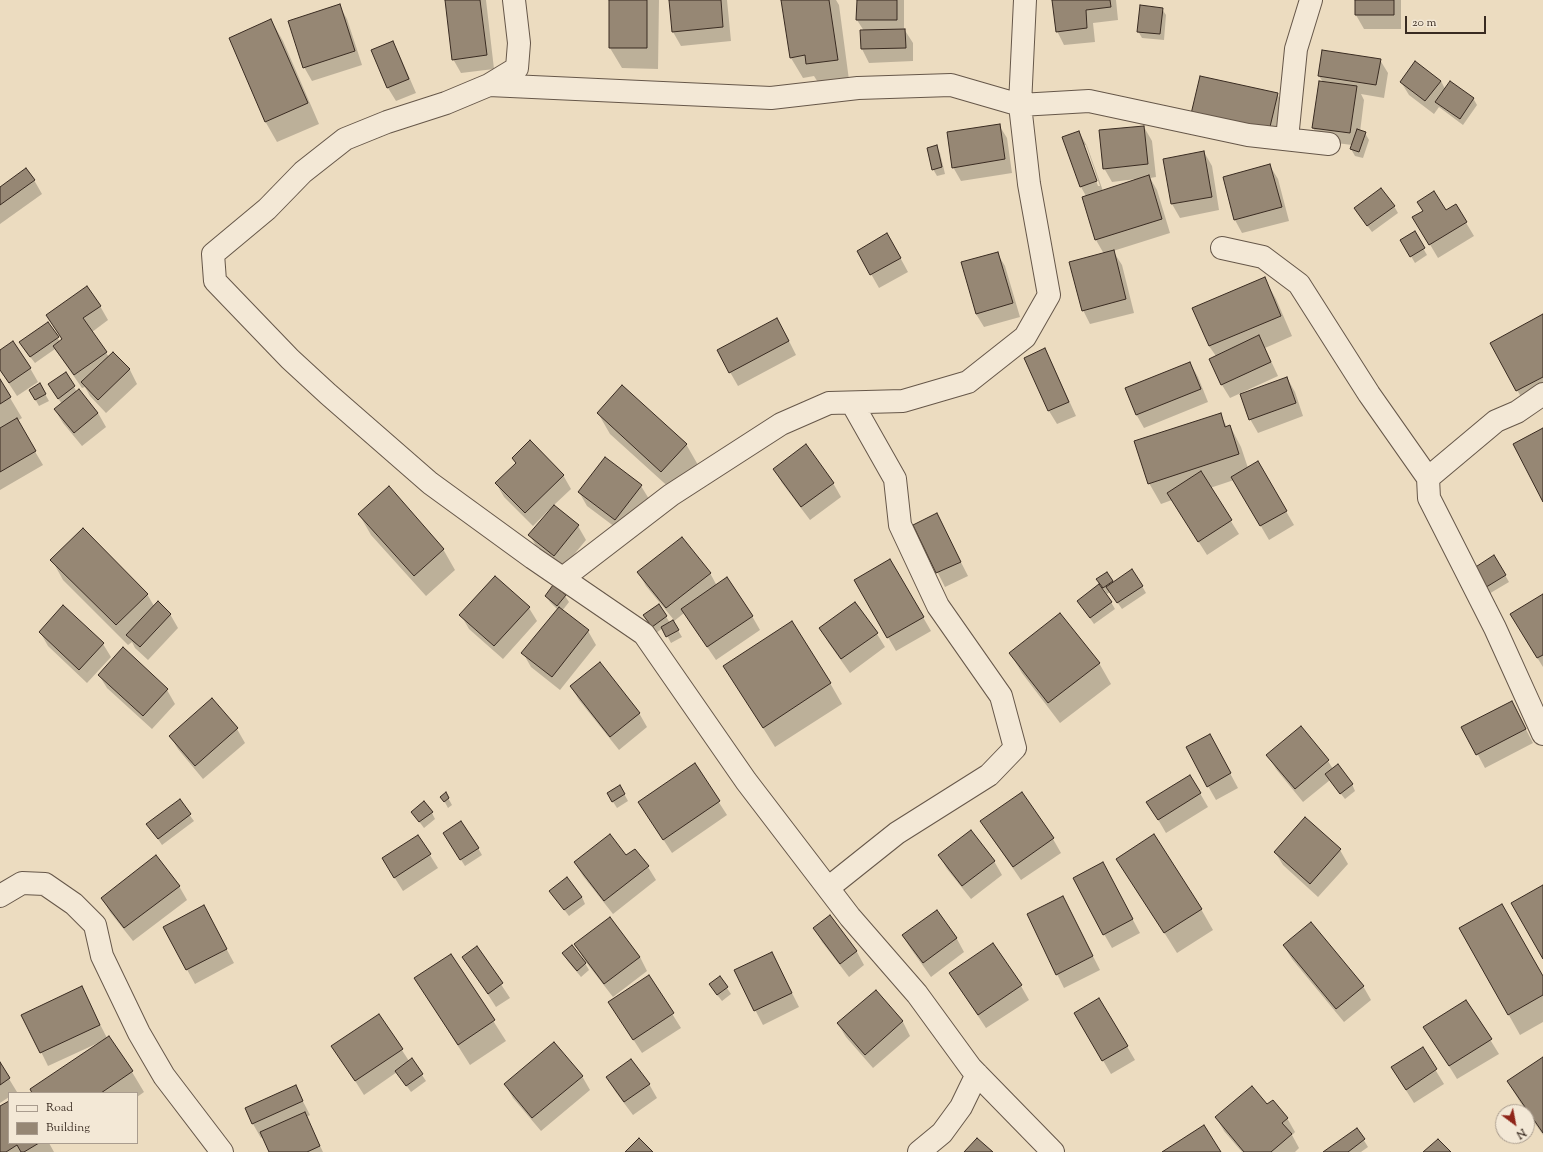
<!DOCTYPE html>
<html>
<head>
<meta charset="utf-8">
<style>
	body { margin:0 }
	#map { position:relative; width:1543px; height:1152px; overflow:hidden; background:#ecdcc0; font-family:"Sorts Mill Goudy",serif }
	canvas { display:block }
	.legend { position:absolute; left:8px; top:1092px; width:130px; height:52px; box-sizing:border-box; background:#f3e8d6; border:1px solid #a99c8e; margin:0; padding:5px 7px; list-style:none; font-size:12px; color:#392b21 }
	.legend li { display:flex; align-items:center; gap:8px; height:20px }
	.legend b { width:20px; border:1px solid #a99c8e }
	.north { position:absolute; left:1495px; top:1104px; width:40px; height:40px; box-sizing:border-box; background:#f3e8d6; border:1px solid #a99c8e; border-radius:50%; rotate:148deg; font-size:11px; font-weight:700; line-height:16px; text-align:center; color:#392b21 }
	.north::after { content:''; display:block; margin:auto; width:14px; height:18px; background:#8f2418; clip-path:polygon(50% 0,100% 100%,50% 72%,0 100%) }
	.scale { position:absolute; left:1405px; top:16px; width:81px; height:18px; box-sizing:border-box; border:2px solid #392b21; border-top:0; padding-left:5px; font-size:12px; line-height:14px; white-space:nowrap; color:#392b21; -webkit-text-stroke:3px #f3e8d6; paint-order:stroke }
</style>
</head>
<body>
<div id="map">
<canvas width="1543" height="1152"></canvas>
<ul class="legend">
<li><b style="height:5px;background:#f3e8d6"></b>Road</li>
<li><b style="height:11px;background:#968774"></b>Building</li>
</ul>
<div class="north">N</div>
<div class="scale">20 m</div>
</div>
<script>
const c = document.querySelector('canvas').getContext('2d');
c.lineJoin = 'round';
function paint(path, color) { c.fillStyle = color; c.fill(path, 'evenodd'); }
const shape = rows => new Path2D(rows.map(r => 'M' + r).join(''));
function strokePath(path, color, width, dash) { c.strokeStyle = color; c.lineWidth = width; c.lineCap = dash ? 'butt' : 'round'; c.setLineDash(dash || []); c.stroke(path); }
paint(shape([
	[446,0,486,0,494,69,461,73,453,59],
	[610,0,659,0,658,69,622,68,610,48],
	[670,0,727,0,731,41,681,46,673,32],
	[782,0,836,0,839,5,849,80,819,84,814,76,803,78,791,58],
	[858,0,904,0,904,29,913,43,913,61,869,63,862,49,861,31,864,31,857,20],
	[1053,0,1116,0,1118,20,1093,23,1095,42,1064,45,1057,31],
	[1356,0,1401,0,1401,29,1364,29,1356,15],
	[339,5,347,19,362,65,312,81,304,67],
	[1162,9,1166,15,1164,40,1142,38,1138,31],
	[271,20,283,41,319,124,277,142,265,121],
	[393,42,400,56,416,93,396,101,388,88,372,50],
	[1380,60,1388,73,1384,98,1361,94,1364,100,1360,132,1365,133,1369,140,1363,158,1355,156,1351,149,1352,145,1321,141,1313,128,1323,82,1319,76],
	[1441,81,1445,89,1473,98,1477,105,1463,125,1439,107,1434,114,1409,95,1401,82],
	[1277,94,1285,108,1276,145,1200,128],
	[999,125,1007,138,1012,173,961,181,953,167],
	[1144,127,1152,141,1156,177,1150,178,1157,190,1170,233,1113,251,1122,265,1134,313,1090,324,1083,310,1104,254,1096,240,1083,197,1086,196,1081,187,1063,137,1079,132,1087,146,1103,191,1136,179,1112,182,1104,168],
	[1083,145,1086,145,1100,186,1098,186],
	[936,146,940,153,945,174,937,176,933,169],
	[1204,152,1212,166,1219,210,1180,218,1172,204,1164,160],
	[1270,166,1278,179,1289,221,1242,233,1235,220],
	[34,180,42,194,0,224,0,188],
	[1394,206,1398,213,1372,232,1355,209],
	[1456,206,1474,236,1438,258,1422,231,1424,211,1446,211],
	[1414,233,1427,255,1415,263,1402,241],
	[895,248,908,272,879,288,858,251],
	[997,253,1005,266,1020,317,984,327,976,314],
	[1264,278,1276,299,1292,336,1265,348,1278,376,1230,398,1222,385,1216,356,1209,346],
	[100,306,108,320,92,332,109,357,113,353,130,370,137,384,106,413,90,396,85,387,82,388,55,349,35,363,24,349,48,323,60,342,63,340,47,315],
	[1543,315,1543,403,1529,411,1491,344],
	[785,333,796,355,738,386,718,351],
	[1044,349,1052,363,1076,416,1057,424,1049,411,1025,359],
	[0,351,30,368,38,382,17,396,0,370],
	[1190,363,1198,377,1208,402,1144,428,1136,414],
	[66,374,77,392,98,413,106,427,82,446,63,423,55,410,62,404,53,391],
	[1287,378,1295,392,1303,416,1258,433,1250,419],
	[0,381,22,418,17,421,43,465,0,490],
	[40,385,49,401,39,406,30,390],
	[598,413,686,444,698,465,673,491,610,434],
	[1220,414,1227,427,1230,426,1241,447,1248,468,1258,463,1294,525,1269,540,1234,480,1210,488,1239,534,1207,555,1172,500,1161,504,1149,483],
	[774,469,833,483,841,497,810,520,782,483],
	[563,475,571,489,554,505,578,526,586,540,562,569,538,549,530,536,550,511,549,510,533,526,504,497,496,483],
	[641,486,649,499,623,533,587,506,579,492],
	[359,514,443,549,455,570,426,596,371,535],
	[937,515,968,576,945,587,914,526],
	[1494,556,1509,582,1487,595,1472,570],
	[52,560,147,594,154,606,170,614,178,628,148,660,135,648,132,642,128,645,63,580],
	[890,560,931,631,896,651,855,580],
	[638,572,710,573,717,586,752,616,760,630,716,660,684,613,673,622,682,637,671,643,663,628,656,633,648,622,659,605,670,623,674,620,646,586],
	[1106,573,1113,583,1142,586,1146,593,1122,609,1110,592,1107,594,1101,585],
	[1543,595,1543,667,1523,635],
	[546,596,565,596,569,602,562,611,588,631,596,645,560,690,531,667,523,653,558,610,550,602],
	[1111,602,1115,609,1094,624,1082,607],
	[529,608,537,621,503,659,469,629,461,615],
	[820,629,877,634,885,647,850,673,828,642],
	[40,632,103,644,111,657,87,683,48,646],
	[1010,653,1099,663,1111,684,1060,723,1022,673],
	[724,666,830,683,842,704,775,747],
	[99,675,167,690,175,704,152,729,107,688],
	[571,687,639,713,647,727,619,750,579,700],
	[212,699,237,729,245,743,203,779,178,749,170,736],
	[1519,716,1533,743,1485,768,1463,727],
	[1301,728,1328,761,1333,769,1352,784,1355,791,1345,799,1330,780,1303,802,1276,769,1268,755],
	[1217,749,1238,788,1216,800,1208,786],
	[695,765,727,815,672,853,639,802],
	[1190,776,1208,807,1166,833,1156,816],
	[620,786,628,801,617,808,608,794],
	[446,794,452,805,448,808,442,797],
	[1021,794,1053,839,1061,853,1021,880,990,835,982,822],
	[179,801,194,821,162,845,152,830],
	[412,812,432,813,435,819,424,828],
	[1305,818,1340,850,1348,864,1318,897,1283,865,1275,852],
	[418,836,438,868,403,891,391,872],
	[448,840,478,848,482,855,465,866],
	[939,855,994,861,1002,875,971,899,947,869],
	[626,856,648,867,656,880,613,914,583,876,575,863],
	[1118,859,1201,909,1213,930,1177,953],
	[1110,877,1140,933,1112,948,1104,934],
	[179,886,187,900,133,941,110,912,102,898],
	[550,891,582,897,585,904,569,916],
	[1070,911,1100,970,1064,988,1057,974],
	[936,912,957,939,964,952,931,977,911,949,903,936],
	[829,916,857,952,864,965,849,977,822,942,814,928],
	[211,920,234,963,195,984,164,928],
	[1460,928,1543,978,1543,1022,1520,1035],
	[575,945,640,957,647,971,613,997,586,962,585,963,589,970,581,977,567,960,563,953,585,961],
	[1284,946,1363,986,1371,1000,1344,1022,1292,959],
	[477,948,510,998,496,1007,464,957],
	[772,953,799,1007,763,1025,735,971],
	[451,955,506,1041,470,1065,415,978],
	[950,974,1021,986,1029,1000,986,1028],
	[649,977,681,1028,642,1053,618,1016],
	[720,978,731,994,722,1001,714,991],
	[81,987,107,1038,108,1037,132,1072,144,1092,137,1097,137,1093,33,1093,99,1044,98,1043,48,1066,23,1015],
	[876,991,903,1022,910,1036,873,1068,846,1037,838,1024],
	[1099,999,1135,1060,1111,1074,1075,1013],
	[1466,1001,1499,1054,1457,1079,1433,1040],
	[379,1015,409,1061,412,1060,426,1081,411,1092,397,1072,364,1095,333,1046],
	[1422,1048,1444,1084,1414,1103,1392,1068],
	[1543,1058,1543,1135,1520,1102,1508,1082],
	[0,1064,17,1092,9,1093,9,1097,0,1103],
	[582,1076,590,1090,541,1131,513,1098,505,1084],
	[607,1078,649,1084,657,1098,633,1115,615,1091],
	[295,1086,310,1115,306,1117,323,1152,270,1152,263,1137,261,1138,253,1124,246,1108],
	[9,1102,9,1143,49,1143,54,1152,0,1152,0,1107],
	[1267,1106,1287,1118,1295,1132,1292,1135,1299,1148,1295,1152,1242,1152,1224,1131,1216,1117],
	[1357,1129,1368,1147,1361,1152,1325,1152]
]), '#0003');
const building = shape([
	[445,0,480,0,487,55,452,60,445,0],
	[609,0,647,0,647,48,609,48,609,0],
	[669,0,721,0,723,27,672,32,669,0],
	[781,0,829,0,838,60,806,64,805,55,790,58,781,0],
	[857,0,897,0,897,20,856,20,857,0],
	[1052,0,1110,0,1111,7,1086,10,1087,28,1056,32,1052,0],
	[1355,0,1394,0,1394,15,1355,15,1355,0],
	[340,4,355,51,303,68,288,21,340,4],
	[1140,5,1163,8,1160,34,1137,32,1140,5],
	[271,19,308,103,265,122,229,38,271,19],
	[905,29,906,48,861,49,860,30,905,29],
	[393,41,409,79,387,88,371,50,393,41],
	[1322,50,1381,59,1376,85,1318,76,1322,50],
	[1415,61,1441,81,1425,101,1400,82,1415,61],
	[1200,76,1278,93,1269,131,1191,114,1200,76],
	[1319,81,1357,86,1350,133,1312,128,1319,81],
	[1450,81,1474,98,1460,119,1435,102,1450,81],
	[1000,124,1005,159,952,168,947,132,1000,124],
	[1144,126,1148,164,1103,169,1099,130,1144,126],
	[1357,129,1366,132,1359,152,1350,149,1357,129],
	[1079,131,1097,181,1080,187,1062,137,1079,131],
	[937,145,942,167,932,170,927,148,937,145],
	[1204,151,1212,197,1171,204,1163,159,1204,151],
	[1270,164,1282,207,1234,220,1223,177,1270,164],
	[26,168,35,180,0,205,0,187,26,168],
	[1149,175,1162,219,1095,240,1082,197,1149,175],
	[1381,188,1395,206,1367,226,1354,208,1381,188],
	[1434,191,1446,210,1456,204,1467,222,1429,245,1412,217,1423,211,1417,202,1434,191],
	[1415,231,1425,248,1410,257,1400,240,1415,231],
	[887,233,901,258,870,275,857,251,887,233],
	[1114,250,1126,299,1082,311,1069,262,1114,250],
	[998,252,1013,303,976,314,961,262,998,252],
	[1265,277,1281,316,1209,346,1192,308,1265,277],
	[87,286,101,306,83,318,107,352,74,375,53,346,62,339,46,315,87,286],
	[1543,314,1543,377,1516,391,1490,343,1543,314],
	[777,318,789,341,729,373,717,350,777,318],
	[48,322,59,337,30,357,19,342,48,322],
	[1259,335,1271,362,1221,385,1209,359,1259,335],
	[13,341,31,368,9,383,0,370,0,350,13,341],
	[1045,348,1069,402,1048,411,1024,358,1045,348],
	[113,352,130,369,98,400,81,382,113,352],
	[1190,362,1201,389,1136,415,1125,388,1190,362],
	[66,372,75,386,58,399,48,384,66,372],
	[1287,377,1296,403,1249,420,1240,394,1287,377],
	[0,379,11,397,0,404,0,379],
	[40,383,46,394,35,400,29,390,40,383],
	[622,385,687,444,661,472,597,413,622,385],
	[79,389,98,413,74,433,54,409,79,389],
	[1221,413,1225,427,1230,425,1239,454,1148,484,1134,441,1221,413],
	[17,418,36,451,0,472,0,428,17,418],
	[1543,428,1543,502,1513,444,1543,428],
	[530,440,564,475,525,513,495,483,516,463,512,458,530,440],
	[806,444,834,483,801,507,773,469,806,444],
	[605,457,642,485,615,520,578,492,605,457],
	[1258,461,1287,511,1260,526,1231,477,1258,461],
	[1201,471,1232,520,1198,542,1167,493,1201,471],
	[389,486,444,549,414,576,358,514,389,486],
	[554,505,579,525,554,556,528,535,554,505],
	[937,513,961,562,936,573,913,525,937,513],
	[83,528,148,594,116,625,50,560,83,528],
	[682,537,711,573,666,608,637,572,682,537],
	[1494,555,1506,575,1483,589,1471,570,1494,555],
	[890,559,924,617,887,638,854,580,890,559],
	[1132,569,1143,586,1117,603,1106,587,1132,569],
	[1107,572,1113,581,1103,588,1096,579,1107,572],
	[495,576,530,607,494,646,459,615,495,576],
	[727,577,753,616,707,647,681,609,727,577],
	[1099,584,1112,602,1090,618,1077,601,1099,584],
	[553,585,566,595,557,606,545,596,553,585],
	[1543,594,1543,655,1537,658,1510,614,1543,594],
	[158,601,171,614,140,647,126,635,158,601],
	[855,602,878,633,841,659,819,628,855,602],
	[659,604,667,616,652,627,643,615,659,604],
	[63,605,104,643,79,670,39,632,63,605],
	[559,607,589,630,552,677,521,653,559,607],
	[1060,613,1100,663,1048,703,1009,653,1060,613],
	[673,620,679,630,666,637,661,627,673,620],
	[792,621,831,683,763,728,723,666,792,621],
	[123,647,168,689,143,716,98,675,123,647],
	[600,662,640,713,610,737,570,686,600,662],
	[212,698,238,728,195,766,169,736,212,698],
	[1512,701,1526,729,1476,755,1461,727,1512,701],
	[1301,726,1329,760,1295,789,1266,755,1301,726],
	[1210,734,1231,773,1207,787,1186,747,1210,734],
	[695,763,720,801,663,840,638,802,695,763],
	[1338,764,1353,784,1340,794,1325,774,1338,764],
	[1190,775,1201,793,1158,820,1146,802,1190,775],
	[620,785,625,794,612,802,607,793,620,785],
	[446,792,449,798,444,802,440,797,446,792],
	[1022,792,1054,838,1013,867,980,821,1022,792],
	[180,799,191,814,158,839,146,824,180,799],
	[424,801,433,812,419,822,411,812,424,801],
	[1305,817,1341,849,1310,884,1274,852,1305,817],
	[461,821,479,848,460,860,443,833,461,821],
	[971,830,995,861,962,886,938,855,971,830],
	[610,834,626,855,635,849,649,866,604,901,574,862,610,834],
	[1154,834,1202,909,1164,933,1116,859,1154,834],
	[418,835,431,854,394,878,382,858,418,835],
	[156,855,180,886,124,928,101,898,156,855],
	[1103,862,1133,919,1103,935,1073,878,1103,862],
	[567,877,582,897,564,910,549,891,567,877],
	[1543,885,1543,959,1511,903,1543,885],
	[1063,896,1093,956,1056,975,1027,914,1063,896],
	[1502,904,1543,976,1543,995,1508,1015,1459,928,1502,904],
	[204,905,227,949,186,970,163,927,204,905],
	[937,910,957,938,923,963,902,935,937,910],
	[830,915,857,951,840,964,813,928,830,915],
	[610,917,640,957,604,984,574,944,610,917],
	[1311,922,1364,986,1336,1009,1283,945,1311,922],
	[993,943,1022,985,978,1015,949,973,993,943],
	[572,945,586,963,577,971,562,953,572,945],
	[477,946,503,983,488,994,462,957,477,946],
	[772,952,792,993,754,1011,734,970,772,952],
	[451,954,495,1020,458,1045,414,978,451,954],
	[649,975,674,1013,633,1040,608,1002,649,975],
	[720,976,728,987,717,995,709,984,720,976],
	[82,986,100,1025,40,1053,21,1015,82,986],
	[876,990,903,1021,865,1055,837,1023,876,990],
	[1099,998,1128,1046,1102,1061,1074,1013,1099,998],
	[1466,1000,1492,1039,1449,1066,1423,1027,1466,1000],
	[379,1014,403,1049,355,1081,331,1046,379,1014],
	[109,1036,133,1071,101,1093,32,1093,30,1089,109,1036],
	[554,1042,583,1076,532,1118,504,1084,554,1042],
	[1423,1047,1437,1069,1406,1090,1391,1067,1423,1047],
	[1543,1057,1543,1133,1507,1081,1543,1057],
	[412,1058,423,1074,406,1086,395,1071,412,1058],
	[631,1059,650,1084,624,1102,606,1077,631,1059],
	[0,1062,10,1078,0,1085,0,1062],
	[296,1085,303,1101,252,1124,245,1108,296,1085],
	[1252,1086,1267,1104,1273,1100,1288,1118,1282,1123,1292,1134,1271,1152,1244,1152,1215,1117,1252,1086],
	[9,1101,9,1143,39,1143,24,1152,21,1152,17,1145,6,1152,0,1152,0,1106,9,1101],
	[305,1112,320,1146,307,1152,269,1152,260,1132,305,1112],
	[1204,1125,1221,1152,1162,1152,1204,1125],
	[1357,1128,1365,1139,1348,1152,1323,1152,1357,1128],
	[639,1138,653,1152,625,1152,639,1138],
	[977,1138,993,1152,964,1152,977,1138],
	[1438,1139,1451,1152,1423,1152,1438,1139]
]);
paint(building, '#968774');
strokePath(building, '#392b21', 1);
const street = shape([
	[514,0,519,43,517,68,489,85,446,103,387,122,345,139,303,172,267,209,213,254,215,281,290,359,328,394,430,483,533,558,644,634,746,781,850,917,917,994,971,1068,1053,1152],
	[489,85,771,98,858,88,951,85,1020,105,1089,101,1248,135,1329,144],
	[1287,139,1296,49,1311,0],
	[1222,248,1263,257,1299,284,1369,394,1428,478],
	[1543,394,1517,412,1496,421,1428,478,1429,498,1495,628,1543,734],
	[563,578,671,495,781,424,829,403,903,401,968,382,1025,337,1049,295,1029,184,1020,105,1025,0],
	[828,888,897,833,989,775,1015,748,1001,696,938,606,900,525,895,479,852,403],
	[0,896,22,883,45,884,74,904,95,925,102,956,139,1033,164,1076,222,1152],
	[919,1152,942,1133,961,1107,977,1074]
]);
strokePath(street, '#665749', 24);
strokePath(street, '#f3e8d6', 22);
</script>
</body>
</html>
